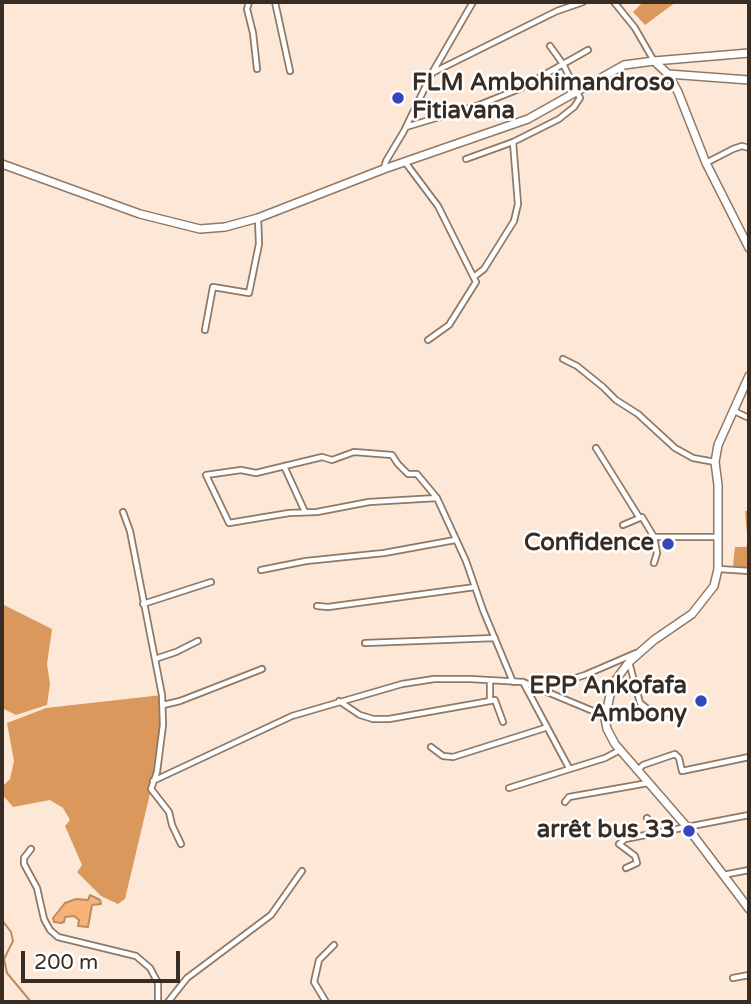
<!DOCTYPE html>
<html>
<head>
<meta charset="utf-8">
<style>
	body { margin:0 }
	#map { position:relative; width:751px; height:1004px; overflow:hidden; background:#fde8d7; font-family:"Varela Round",sans-serif }
	canvas { display:block }
	.frame { position:absolute; inset:0; border:4px solid #372d25; pointer-events:none }
	.scale { position:absolute; left:21px; top:951px; width:159px; height:32px; box-sizing:border-box; border:4px solid #372d25; border-top:0; padding-left:9px; font-size:21px; line-height:24px; white-space:nowrap; color:#372d25; -webkit-text-stroke:5px #fff; paint-order:stroke }
</style>
</head>
<body>
<div id="map">
<canvas width="751" height="1004"></canvas>
<div class="frame"></div>
<div class="scale">200 m</div>
</div>
<script>
const c = document.querySelector('canvas').getContext('2d');
c.lineJoin = 'round';
function paint(path, color) { c.fillStyle = color; c.fill(path, 'evenodd'); }
const shape = rows => new Path2D(rows.map(r => 'M' + r).join(''));
function strokePath(path, color, width, dash) { c.strokeStyle = color; c.lineWidth = width; c.lineCap = dash ? 'butt' : 'round'; c.setLineDash(dash || []); c.stroke(path); }
function label(font, color, halo, rows, align = 'center') {
  c.font = font + ' "Varela Round",sans-serif'; c.lineWidth = 5; c.setLineDash([]); c.textBaseline = 'middle'; c.strokeStyle = halo; c.fillStyle = color; for (const [text, x, y, turn = 0] of rows) {
    c.save(); c.translate(x, y); c.rotate((+turn || 0) * Math.PI / 180); c.textAlign = isNaN(turn) ? turn : align; if (halo) c.strokeText(text, 0, 0); c.fillText(text, 0, 0); c.restore();
  }
}
paint(shape([
	[643,2,676,2,645,25,633,12],
	[745,511,749,511,749,568,733,566,735,547,746,547,748,545],
	[2,604,52,629,47,664,50,684,47,705,16,715,2,708],
	[162,695,157,772,153,781,125,899,118,904,101,896,77,872,82,865,65,826,70,820,63,808,50,800,13,807,2,794,2,787,10,779,14,761,7,723,46,708]
]), '#da985c');
const water = shape([
	[90,895,100,900,101,904,92,905,88,927,78,926,79,920,74,916,65,917,64,922,61,923,54,922,53,918,65,903,76,899,88,900,90,895]
]);
paint(water, '#f7b377');
strokePath(water, '#bd8b5e', 2);
strokePath(shape([
	[2,920,11,932,13,941,4,959,7,973,31,1002]
]), '#bd8b5e', 2);
const street = shape([
	[249,2,247,9,253,33,257,69],
	[275,2,290,71],
	[614,2,635,28,654,61],
	[432,73,557,11,583,2],
	[406,127,479,105,519,89,588,50],
	[466,159,513,142,559,119,574,107,580,98,563,64,550,46],
	[405,162,438,206,476,282,449,325,428,340],
	[706,163,733,149,742,146,749,148],
	[384,168,386,161,404,131,432,73,473,2],
	[475,276,484,269,514,221,518,204,513,142],
	[205,330,213,287,249,293,259,244,258,218],
	[563,359,577,366,603,387,616,400,638,414,675,448,693,458,715,462],
	[734,411,749,418],
	[596,448,639,517],
	[284,466,305,512],
	[437,498,369,502,317,512,289,513,229,523,206,475,241,470,256,473,322,457,332,460,354,452,392,455,398,464,408,474,417,474,437,498,466,561,483,610,513,682],
	[123,512,130,531,162,695,163,725,157,772,151,789,169,812,172,825,181,844],
	[623,525,642,517,654,537,718,537],
	[654,537,657,553,654,563],
	[719,569,749,571],
	[261,570,306,561,384,553,455,540],
	[143,604,211,582],
	[317,606,328,607,475,587],
	[365,643,495,638],
	[155,659,176,652,198,641],
	[629,662,640,703,653,713,670,713],
	[490,682,490,701,495,700,503,722],
	[523,682,569,768],
	[540,689,605,716],
	[339,701,360,715,373,719,389,719,490,701],
	[163,705,180,701,262,669],
	[431,747,443,756,453,757,545,728],
	[638,770,643,765,675,754,679,758,682,771,749,757],
	[153,781,292,716,402,684,434,679,470,679,523,682,540,689,585,675,636,653],
	[509,788,605,758,620,750],
	[565,802,569,797,648,783],
	[647,818,656,833],
	[31,849,24,858,24,864,37,888,44,919,50,930,58,937,136,956,150,968,158,983,158,1002],
	[626,868,637,863,635,856,619,844,625,839,749,815],
	[723,875,749,870],
	[733,978,749,975],
	[168,1002,187,978,271,915,302,871],
	[326,1002,314,982,319,960,334,945]
]);
const secondary = shape([
	[654,61,668,74,678,92,706,163,749,248],
	[668,74,749,80],
	[2,164,140,214,200,229,225,227,258,218,384,169,528,119,624,65,654,61,749,53],
	[749,376,718,445,715,462,718,485,718,569,714,586,692,614,654,640,629,662,612,685,605,719,607,729,615,744,687,827,749,909]
]);
strokePath(street, '#8f7865', 8);
strokePath(secondary, '#8f7865', 10);
strokePath(street, '#fff', 4.5);
strokePath(secondary, '#fff', 7);
for (const [x, y, r, color] of [
	[398,98,7,"#3745b8"],
	[668,544,7,"#3745b8"],
	[701,701,7,"#3745b8"],
	[689,831,7,"#3745b8"]
]) { const dot = new Path2D(); dot.arc(x, y, r, 0, 2 * Math.PI); c.fillStyle = color; c.fill(dot); strokePath(dot, '#fff', 2.5); }
label('bold 24px', '#372d25', '#fff', [
	["FLM Ambohimandroso",412,84,"left"],
	["Fitiavana",412,112,"left"],
	["Confidence",654,544],
	["EPP Ankofafa",687,687],
	["Ambony",687,715],
	["arrêt bus 33",675,831]
], 'right');
</script>
</body>
</html>
